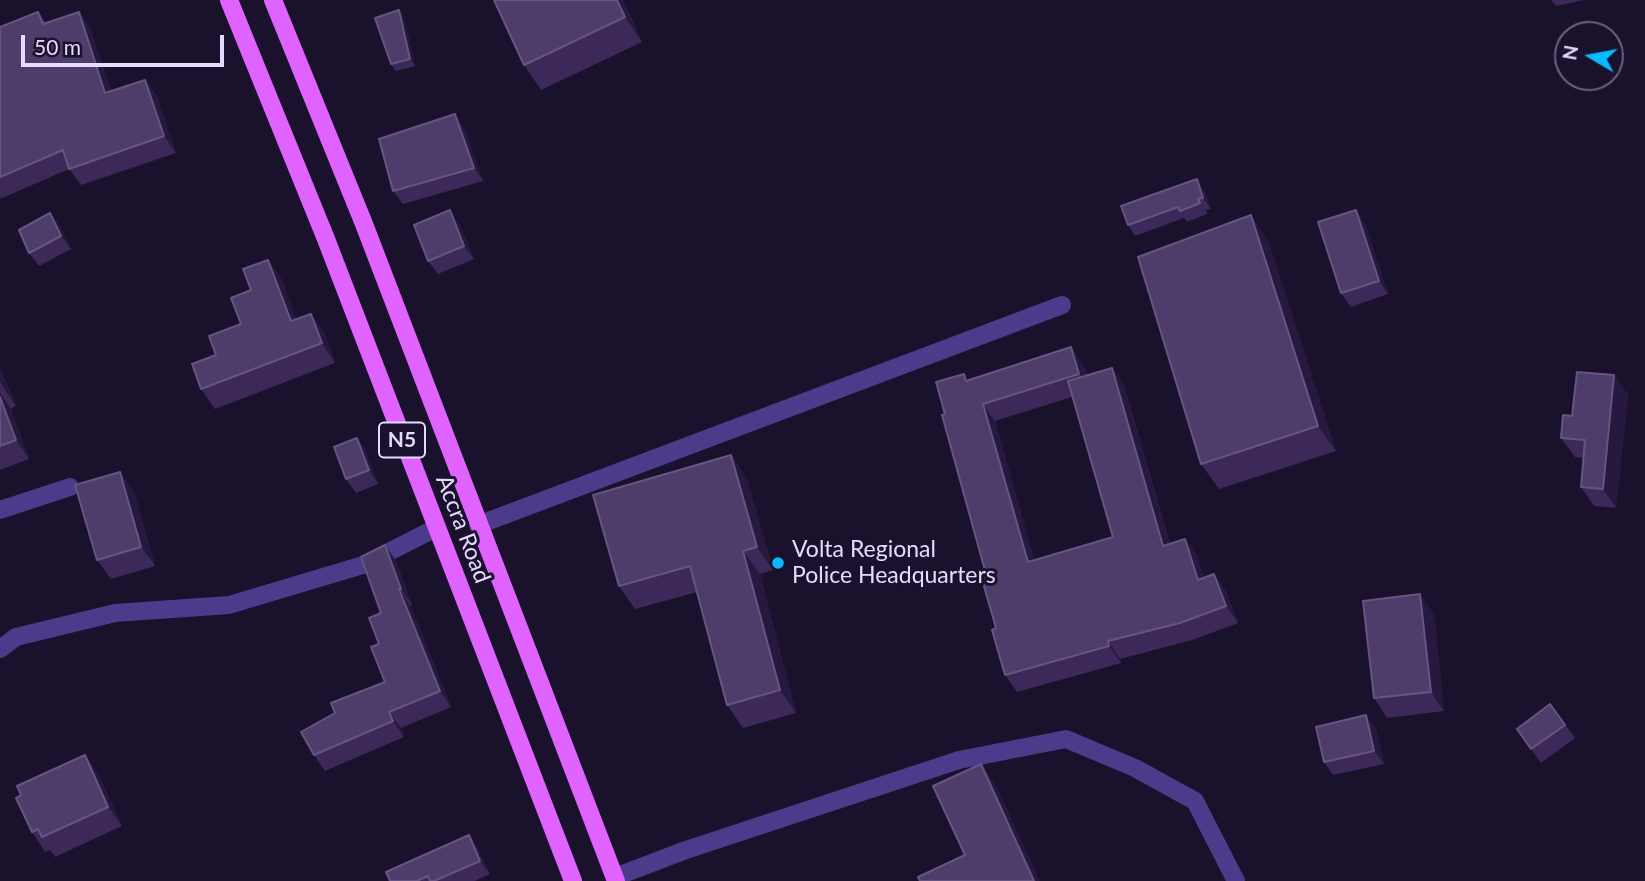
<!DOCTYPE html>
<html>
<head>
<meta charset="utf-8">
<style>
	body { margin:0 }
	#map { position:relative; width:1645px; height:881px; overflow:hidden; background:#1a112c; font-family:Lato,sans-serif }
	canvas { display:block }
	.north { position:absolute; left:1554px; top:21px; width:70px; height:70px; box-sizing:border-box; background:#1a112c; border:2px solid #6c6280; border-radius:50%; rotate:280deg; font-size:19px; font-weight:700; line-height:28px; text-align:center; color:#e6dbff }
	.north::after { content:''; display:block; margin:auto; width:24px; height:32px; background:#07baff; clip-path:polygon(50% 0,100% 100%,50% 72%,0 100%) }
	.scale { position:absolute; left:21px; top:35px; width:203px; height:32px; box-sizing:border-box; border:4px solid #e6dbff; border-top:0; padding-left:9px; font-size:21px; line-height:24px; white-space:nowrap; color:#e6dbff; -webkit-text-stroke:5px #1a112c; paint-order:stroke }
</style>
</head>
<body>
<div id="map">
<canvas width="1645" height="881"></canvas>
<div class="north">N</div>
<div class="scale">50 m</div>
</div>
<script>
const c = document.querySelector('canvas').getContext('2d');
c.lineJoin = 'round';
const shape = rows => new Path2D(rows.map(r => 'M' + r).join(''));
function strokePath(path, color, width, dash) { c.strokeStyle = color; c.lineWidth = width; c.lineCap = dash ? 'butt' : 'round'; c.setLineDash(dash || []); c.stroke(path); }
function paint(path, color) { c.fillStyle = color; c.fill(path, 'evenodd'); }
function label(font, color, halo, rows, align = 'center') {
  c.font = font + ' Lato,sans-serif'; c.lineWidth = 6; c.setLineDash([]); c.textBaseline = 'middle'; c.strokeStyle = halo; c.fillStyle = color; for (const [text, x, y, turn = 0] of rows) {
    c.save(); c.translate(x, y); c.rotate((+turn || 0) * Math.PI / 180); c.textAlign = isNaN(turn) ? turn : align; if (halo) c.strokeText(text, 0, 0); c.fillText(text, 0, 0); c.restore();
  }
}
strokePath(shape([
	[0,510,70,487],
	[478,525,1062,305],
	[0,649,16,637,115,613,229,605,363,565,436,528],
	[615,877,686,850,959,760,1066,739,1135,768,1195,801,1236,881]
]), '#4c3b8b', 18);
strokePath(shape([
	[229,0,326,239,573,881],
	[273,0,364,224,616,881]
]), '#e062ff', 18);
paint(shape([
	[494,0,623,0,642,42,541,90,524,65],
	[1551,0,1584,0,1556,6],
	[399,10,404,17,415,66,396,71,391,64],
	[38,12,46,23,79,12,90,28,111,91,145,80,157,96,176,153,81,185,69,169,0,199,0,27],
	[464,128,483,181,403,204,393,191],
	[1204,190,1211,209,1206,210,1207,214,1187,222,1184,218,1135,236,1128,225],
	[1356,210,1365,223,1388,294,1351,307,1341,293],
	[459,224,474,259,438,274,428,261],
	[60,226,71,249,39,266,29,253],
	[1268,240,1336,451,1219,489,1201,464],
	[268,260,282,280,296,319,311,314,324,333,335,363,215,409,201,389,241,324,251,290],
	[1083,364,1087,375,1112,368,1124,385,1170,544,1185,539,1197,556,1204,578,1214,574,1226,591,1238,623,1192,640,1120,659,1121,663,1017,692,1005,675,986,574,945,414,968,380],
	[1072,397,1113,537,1034,560,995,421],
	[0,368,16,406,11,409,29,459,0,470],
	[1614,375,1628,395,1616,508,1594,506,1581,487,1583,458,1575,457,1561,438,1572,416],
	[357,438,366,452,378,484,356,493,346,479],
	[731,455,747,479,773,570,760,574,796,713,743,728,727,705,697,592,635,609,619,586],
	[134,492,155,566,111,579,97,560],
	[396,561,412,605,410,605,451,707,401,728,404,737,325,771,314,755,335,713,385,682,379,644,381,613],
	[1434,614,1444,711,1387,718,1374,698],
	[1550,704,1575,738,1541,763,1517,729],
	[1366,715,1376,729,1384,764,1333,775,1324,762],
	[85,755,98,774,122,826,55,857,50,850,45,852,32,832,21,795],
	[469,835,478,849,490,874,475,881,390,881]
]), '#3c2959');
paint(shape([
	[617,0,623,0,642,42,625,17],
	[399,10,404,17,415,66,410,59],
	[79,12,90,28,117,110,105,93],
	[145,80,157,96,176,153,164,136],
	[455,114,464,128,483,181,474,168],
	[1197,179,1204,190,1211,209,1203,198],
	[450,210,459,224,474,259,464,246],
	[1356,210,1365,223,1388,294,1379,281],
	[50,213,60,226,71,249,61,236],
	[1251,215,1268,240,1336,451,1318,426],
	[268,260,282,280,304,341,291,321],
	[311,314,324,333,335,363,322,343],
	[1071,347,1083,364,1091,391,1079,374],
	[0,368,16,406,3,387,0,380],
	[1112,368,1124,385,1175,563,1163,546],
	[1614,375,1628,395,1616,508,1603,489],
	[0,393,11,409,29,459,16,440,0,397],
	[983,404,995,421,1040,579,1028,562],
	[357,438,366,452,378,484,369,470],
	[731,455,747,479,773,570,757,547],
	[120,472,134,492,155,566,141,547],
	[1185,539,1197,556,1210,597,1198,580],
	[385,545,396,561,412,605,401,589],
	[743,551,760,574,796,713,780,690],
	[1214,574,1226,591,1238,623,1226,606],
	[399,589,410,605,451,707,440,691],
	[1420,594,1434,614,1444,711,1431,692],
	[1108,641,1120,659,1121,663,1109,646],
	[389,712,401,728,404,737,393,721],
	[1366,715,1376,729,1384,764,1374,751],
	[85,755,98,774,122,826,108,807],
	[981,764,998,789,1040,881,1034,881],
	[469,835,478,849,490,874,480,861]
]), '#271840');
const building = shape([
	[494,0,617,0,625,17,524,65,494,0],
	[399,10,410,59,391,64,375,18,399,10],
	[38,12,43,24,79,12,105,93,145,80,164,136,69,169,63,150,0,177,0,27,38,12],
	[455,114,474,168,393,191,379,139,455,114],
	[1197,179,1203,198,1198,199,1200,203,1180,211,1178,207,1128,225,1121,206,1197,179],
	[450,210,464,246,428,261,414,225,450,210],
	[1356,210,1379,281,1341,293,1318,222,1356,210],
	[50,213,61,236,29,253,19,230,50,213],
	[1251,215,1318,426,1201,464,1138,257,1251,215],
	[268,260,291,321,311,314,322,343,201,389,192,364,216,355,209,336,241,324,231,298,251,290,243,269,268,260],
	[1071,347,1079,374,983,404,1028,562,1113,537,1068,381,1112,368,1163,546,1185,539,1198,580,1214,574,1226,606,1180,623,1108,641,1109,646,1005,675,992,630,996,628,981,576,986,574,942,415,945,414,936,382,964,374,966,381,1071,347],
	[1577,372,1614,375,1603,489,1581,487,1585,440,1561,438,1563,415,1572,416,1577,372],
	[0,397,16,440,0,446,0,397],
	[357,438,369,470,346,479,334,447,357,438],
	[731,455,757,547,743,551,780,690,727,705,690,566,619,586,593,495,731,455],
	[120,472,141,547,97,560,75,485,120,472],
	[385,545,401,589,399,589,440,691,389,712,393,721,314,755,301,732,335,713,331,703,385,682,371,647,379,644,369,618,381,613,361,557,385,545],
	[1420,594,1431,692,1374,698,1363,601,1420,594],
	[1550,704,1565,725,1531,749,1517,729,1550,704],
	[1366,715,1374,751,1324,762,1316,727,1366,715],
	[85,755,108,807,42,837,38,829,32,832,16,798,21,795,17,786,85,755],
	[981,764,1034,881,920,881,918,877,965,855,933,786,981,764],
	[469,835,480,861,434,881,430,881,428,876,417,881,390,881,386,872,469,835]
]);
paint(building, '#4e3c6b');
strokePath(building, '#665582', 2);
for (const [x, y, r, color] of [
	[778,563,7,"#07baff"]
]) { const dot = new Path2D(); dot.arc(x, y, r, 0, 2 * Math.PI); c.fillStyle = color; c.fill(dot); strokePath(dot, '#1a112c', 2.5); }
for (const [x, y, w] of [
	[402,440,46]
]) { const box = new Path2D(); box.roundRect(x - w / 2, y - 17.5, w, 35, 5); c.fillStyle = '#1a112c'; c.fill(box); strokePath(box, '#e6dbff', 2); }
label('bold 21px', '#e6dbff', null, [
	["N5",402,440]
]);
label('23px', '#e6dbff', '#1a112c', [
	["Accra Road",463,529,69]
]);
label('23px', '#e6dbff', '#1a112c', [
	["Volta Regional",792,550],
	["Police Headquarters",792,576]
], 'left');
</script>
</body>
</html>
